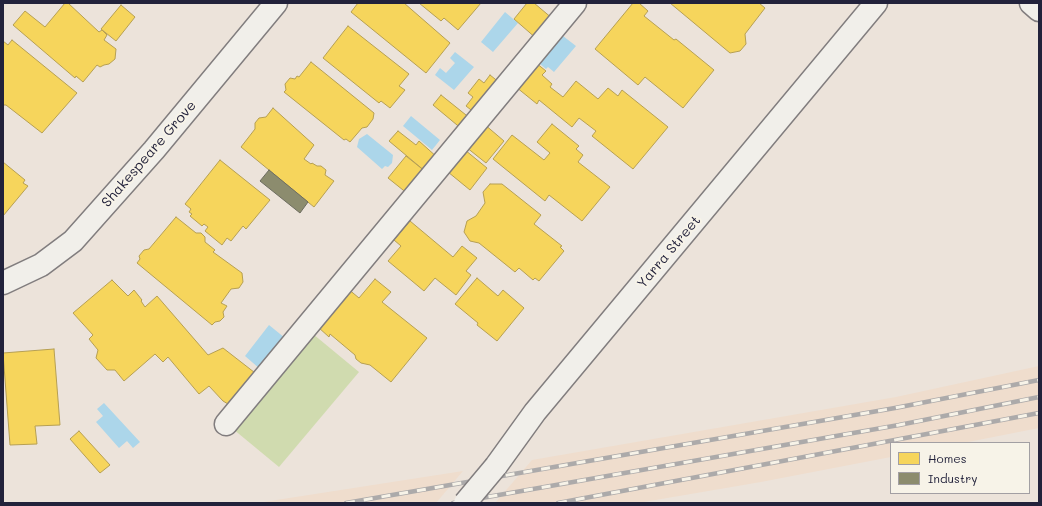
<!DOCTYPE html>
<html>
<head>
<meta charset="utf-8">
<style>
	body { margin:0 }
	#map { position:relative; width:1042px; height:506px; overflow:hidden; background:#ece3da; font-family:Mali,sans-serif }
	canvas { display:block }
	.frame { position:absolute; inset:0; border:4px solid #22223b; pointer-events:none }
	.legend { position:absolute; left:890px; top:442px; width:140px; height:52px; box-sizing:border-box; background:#f7f3e8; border:1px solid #a29fa3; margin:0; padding:5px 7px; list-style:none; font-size:12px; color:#22223b }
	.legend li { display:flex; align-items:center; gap:8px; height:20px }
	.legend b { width:20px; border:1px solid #a29fa3 }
</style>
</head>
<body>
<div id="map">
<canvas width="1042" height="506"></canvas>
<div class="frame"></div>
<ul class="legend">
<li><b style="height:11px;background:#f6d55c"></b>Homes</li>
<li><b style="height:11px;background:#8c8c6e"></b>Industry</li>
</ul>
</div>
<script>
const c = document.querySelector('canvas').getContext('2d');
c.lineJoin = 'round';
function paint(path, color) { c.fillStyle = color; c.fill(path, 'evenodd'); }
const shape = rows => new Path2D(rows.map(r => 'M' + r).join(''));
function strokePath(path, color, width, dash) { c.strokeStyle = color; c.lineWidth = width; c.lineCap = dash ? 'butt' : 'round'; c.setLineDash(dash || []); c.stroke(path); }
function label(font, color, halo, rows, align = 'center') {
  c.font = font + ' Mali,sans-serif'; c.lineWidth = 4; c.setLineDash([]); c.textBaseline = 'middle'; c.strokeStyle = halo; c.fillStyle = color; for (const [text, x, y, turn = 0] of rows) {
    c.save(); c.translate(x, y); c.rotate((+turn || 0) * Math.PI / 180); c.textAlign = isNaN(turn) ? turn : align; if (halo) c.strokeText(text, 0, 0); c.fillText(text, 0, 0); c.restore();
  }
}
paint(shape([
	[1039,366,1039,428,963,443,891,443,891,457,761,482,638,503,495,503,532,460,896,397],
	[463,471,436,503,257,503]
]), '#efddcd');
paint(shape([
	[313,334,359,372,279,467,233,429]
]), '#d0dbaf');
paint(shape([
	[505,12,518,23,493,52,481,42],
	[563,36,576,46,554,72,548,67,546,69,540,64],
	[455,52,474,67,454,90,435,75,440,68,446,73,455,63,450,58],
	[411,116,440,140,432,150,403,126],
	[367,134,393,155,392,163,388,167,385,166,382,169,357,147,359,139],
	[269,325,285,338,260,369,245,356],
	[104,403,140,442,133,448,127,441,119,448,96,422,103,416,97,409]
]), '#acd6ea');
const homes = shape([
	[65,3,68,3,99,32,102,30,107,35,104,40,116,49,115,59,109,64,104,65,100,67,97,65,83,82,76,76,75,78,13,25,25,11,45,27,65,3],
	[358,3,404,3,450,43,426,73,351,12,358,3],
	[419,3,481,3,458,30,444,18,441,21,419,3],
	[527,3,534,3,553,19,537,39,514,19,527,3],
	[633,3,639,3,648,11,644,16,674,40,676,39,714,70,683,108,645,77,638,85,595,49,633,3],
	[670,3,759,3,765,8,745,34,746,44,740,51,730,53,670,3],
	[121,5,135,17,116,41,101,29,121,5],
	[348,26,409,74,399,86,405,90,390,108,381,101,379,103,323,58,348,26],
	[12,40,77,93,42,133,6,105,3,105,3,41,8,45,12,40],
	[311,62,374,113,373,119,367,127,362,128,350,142,346,139,344,140,284,92,286,90,285,84,290,78,295,79,297,76,299,77,311,62],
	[536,63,546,71,542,75,552,84,550,87,563,97,576,81,598,99,608,88,618,96,622,90,668,127,633,169,592,136,596,131,579,118,572,127,539,100,537,104,516,87,536,63],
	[490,75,500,83,475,113,466,106,473,97,468,93,479,79,484,83,490,75],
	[441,95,471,119,463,130,433,105,441,95],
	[273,108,314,145,304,159,311,164,312,163,317,166,321,166,326,170,325,175,334,181,314,207,241,147,255,129,255,123,259,118,266,117,273,108],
	[484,124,504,141,486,163,466,147,484,124],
	[552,124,579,146,576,149,583,155,578,162,610,187,582,221,549,195,545,201,493,159,512,135,544,160,550,153,537,142,552,124],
	[398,131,416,145,419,141,438,158,426,172,389,141,398,131],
	[465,150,487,168,470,190,448,172,465,150],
	[406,156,426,172,408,194,388,178,406,156],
	[220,160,270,200,246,229,243,226,231,241,227,238,222,245,205,231,208,227,204,224,202,226,190,216,192,214,189,212,191,209,185,204,220,160],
	[3,162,25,180,23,183,28,186,3,216,3,162],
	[490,184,502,184,541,215,534,224,562,246,560,247,564,251,539,281,535,278,533,280,519,268,515,272,479,243,470,241,464,232,467,221,476,216,485,203,483,192,490,184],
	[176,217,196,233,201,233,205,237,205,242,215,250,213,252,242,273,243,282,239,288,231,289,221,303,227,306,223,312,224,317,220,321,215,322,212,325,137,263,140,259,139,256,144,250,149,249,176,217],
	[410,221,453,257,462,246,477,258,466,271,471,275,456,295,435,278,424,291,388,261,401,246,394,240,410,221],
	[477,278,498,296,503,290,524,308,497,341,477,325,478,323,455,304,477,278],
	[375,279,391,292,382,302,427,338,391,382,370,365,361,363,356,359,355,355,330,334,329,337,318,327,347,288,359,298,375,279],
	[112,280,128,296,134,290,142,300,141,301,145,307,157,296,208,355,223,348,259,376,233,407,223,401,209,386,199,394,168,357,163,362,155,354,124,381,115,370,107,370,96,358,98,350,89,339,93,335,73,313,112,280],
	[54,349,60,425,35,426,37,444,10,445,3,353,54,349],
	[79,431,110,465,100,473,70,439,79,431]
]);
paint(homes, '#f6d55c');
strokePath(homes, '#b69f52', 1);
const industry = shape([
	[269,170,308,202,300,213,260,181,269,170]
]);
paint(industry, '#8c8c6e');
strokePath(industry, '#6c6c5f', 1);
const minor = shape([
	[1031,3,1039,10],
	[3,283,41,265,73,241,154,150,276,3],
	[226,424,575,3],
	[496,466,535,412,876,3]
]);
strokePath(minor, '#817d7e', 25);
strokePath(minor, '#f1efea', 22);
const rail = shape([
	[346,503,895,408,1039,380],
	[453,503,899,425,1039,397],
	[558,503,1039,413]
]);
strokePath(rail, '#acaaaa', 4.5);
strokePath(rail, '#f7f3e8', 3, [9]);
const minorBridge = shape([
	[465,503,496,466]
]);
strokePath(minorBridge, '#817d7e', 25, []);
strokePath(minorBridge, '#f1efea', 22);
label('14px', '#22223b', '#f7f3e8', [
	["Shakespeare Grove",149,154,-49],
	["Yarra Street",669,252,-50]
]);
</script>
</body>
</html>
